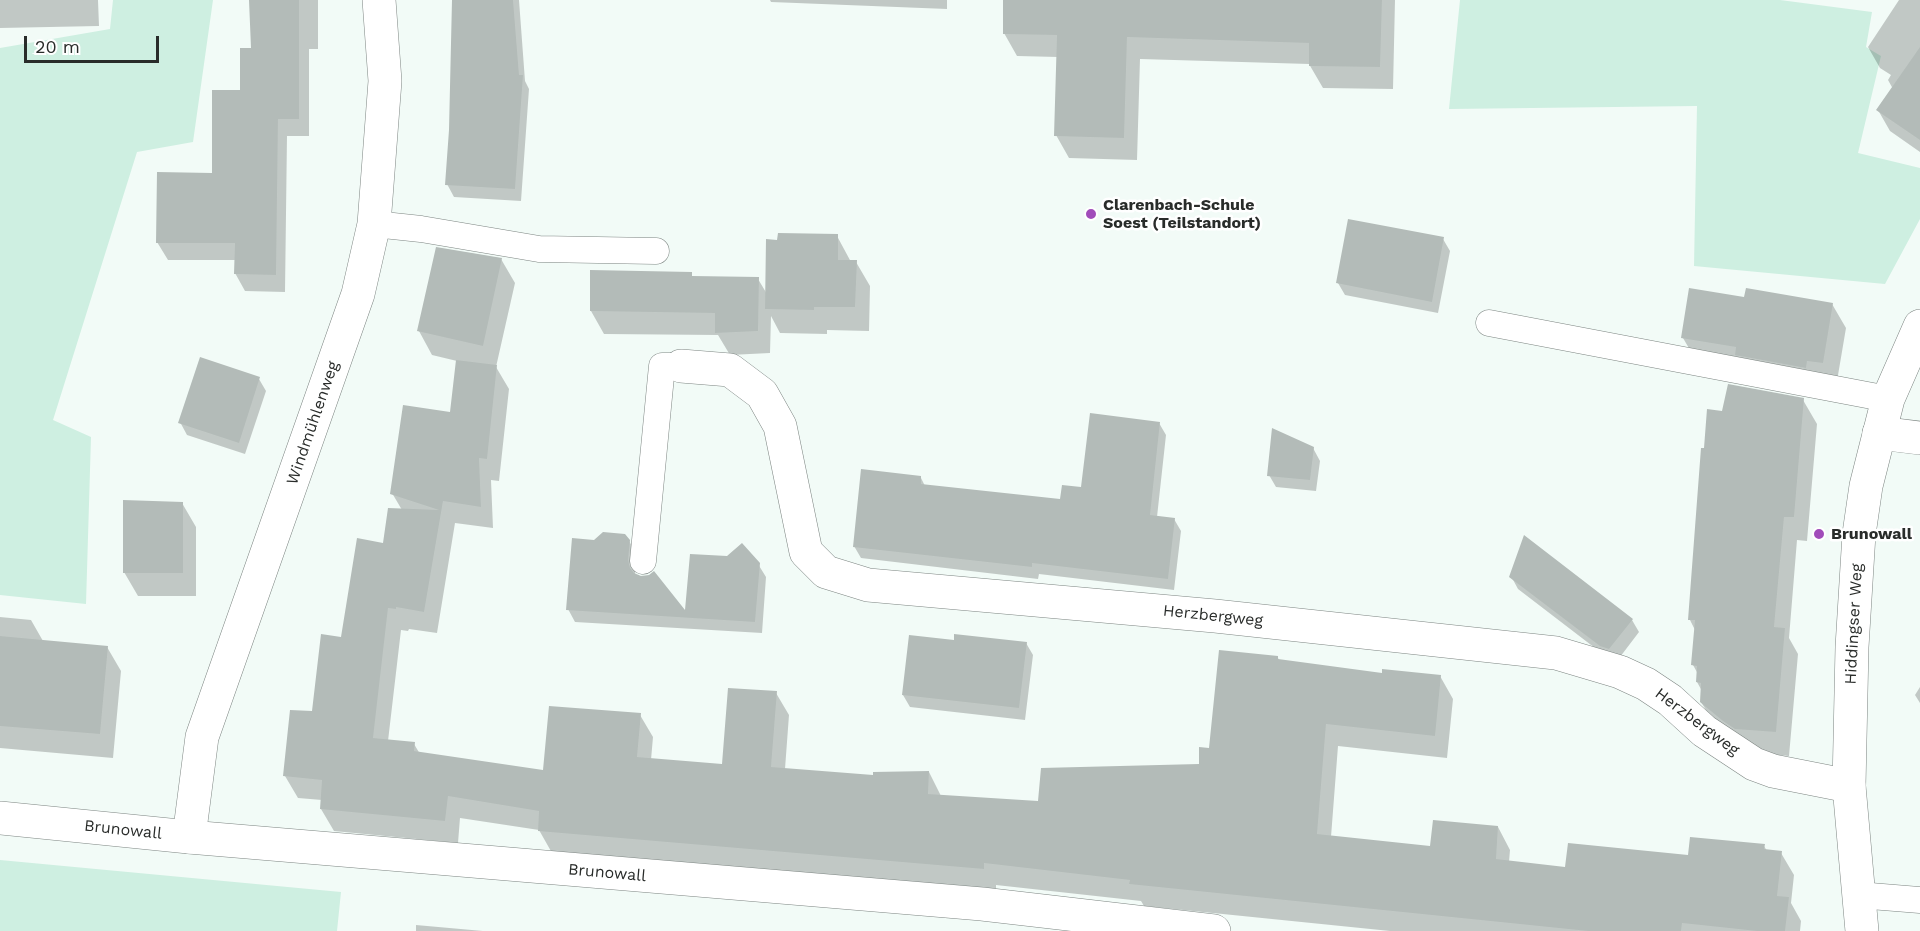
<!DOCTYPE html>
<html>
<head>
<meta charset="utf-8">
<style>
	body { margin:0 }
	#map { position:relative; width:1920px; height:931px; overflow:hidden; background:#f2fbf7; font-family:"Work Sans",sans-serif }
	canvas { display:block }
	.scale { position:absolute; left:24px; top:36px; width:135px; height:27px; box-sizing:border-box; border:3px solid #292c2a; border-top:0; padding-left:8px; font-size:18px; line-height:21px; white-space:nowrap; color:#292c2a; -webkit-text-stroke:4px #fff; paint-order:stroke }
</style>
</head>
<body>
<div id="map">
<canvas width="1920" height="931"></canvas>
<div class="scale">20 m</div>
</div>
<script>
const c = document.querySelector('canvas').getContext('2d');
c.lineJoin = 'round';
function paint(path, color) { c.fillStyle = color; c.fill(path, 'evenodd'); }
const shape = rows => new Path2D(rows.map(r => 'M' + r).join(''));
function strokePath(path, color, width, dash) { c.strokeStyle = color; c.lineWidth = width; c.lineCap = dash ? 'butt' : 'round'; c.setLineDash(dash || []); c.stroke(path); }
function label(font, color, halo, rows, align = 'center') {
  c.font = font + ' "Work Sans",sans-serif'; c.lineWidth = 5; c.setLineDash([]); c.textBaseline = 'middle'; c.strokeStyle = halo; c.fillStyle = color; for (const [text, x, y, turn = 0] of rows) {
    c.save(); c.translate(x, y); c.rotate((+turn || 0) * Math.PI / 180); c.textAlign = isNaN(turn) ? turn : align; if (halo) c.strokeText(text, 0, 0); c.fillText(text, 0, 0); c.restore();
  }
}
paint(shape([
	[113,0,213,0,193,142,137,152,53,420,91,437,86,604,0,595,0,48,110,29],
	[1460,0,1780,0,1872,12,1866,47,1881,56,1858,153,1920,168,1920,219,1885,284,1694,266,1697,106,1449,109],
	[0,860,341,892,337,931,0,931]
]), '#ceefe1');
paint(shape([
	[0,0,98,0,99,26,0,28],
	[250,0,318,0,318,49,309,49,309,136,287,136,285,292,245,291,235,273,236,260,168,260,157,242,213,175,241,92,252,49],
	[452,0,519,0,525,81,529,89,521,201,454,197,447,184,451,130,453,17],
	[770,0,947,0,947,9,771,2],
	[1005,0,1395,0,1393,89,1323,88,1309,64,1140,59,1137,160,1069,158,1056,135,1058,57,1017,56,1004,33],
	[1899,0,1920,0,1920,152,1890,131,1878,110,1893,89,1888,80,1891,75,1880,68,1868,47],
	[837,236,851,262,856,262,870,286,869,331,827,330,827,334,780,333,771,316,770,353,730,355,718,335,604,334,591,311,592,272,693,277,758,279,767,294],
	[1443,239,1450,251,1438,313,1345,295,1338,283],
	[501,259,515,283,496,367,509,389,499,481,491,480,493,528,455,523,437,633,409,629,408,631,401,630,388,741,414,744,420,754,544,771,640,715,653,737,651,760,724,766,776,693,789,715,785,769,875,776,929,772,941,796,1039,803,1200,766,1278,658,1279,660,1383,674,1440,676,1453,699,1447,758,1338,746,1331,837,1431,847,1498,827,1510,850,1509,862,1567,868,1689,857,1764,846,1767,851,1781,853,1794,875,1791,903,1801,921,1800,931,1390,931,1144,906,1141,901,996,885,996,891,552,853,539,830,460,818,458,843,334,831,321,809,322,800,298,798,285,776,313,713,343,638,384,545,402,510,392,493,451,414,457,361,432,355,419,331],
	[1745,299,1832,304,1846,328,1836,387,1697,362,1683,338],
	[259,379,266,391,245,454,187,435,180,422],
	[1803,400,1817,424,1807,541,1797,540,1789,638,1798,654,1789,756,1750,752,1716,726,1701,702,1702,691,1697,682,1698,674,1693,665,1695,630,1690,620,1705,450,1723,412],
	[1159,423,1166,435,1157,517,1174,519,1181,531,1174,590,1039,574,1038,579,861,558,854,546,921,478,925,486,1061,501,1083,489],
	[1313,448,1320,461,1316,491,1276,487,1269,475],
	[182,503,196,527,196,596,138,596,124,572],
	[629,541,636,553,635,575,687,614,727,558,758,564,766,577,762,633,575,622,568,609],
	[1511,576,1632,620,1639,632,1617,661,1608,658,1518,589],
	[0,617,31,620,43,641,107,647,121,671,113,758,0,748],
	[955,642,1026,643,1033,655,1025,720,910,707,903,695],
	[1920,687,1920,703,1915,695],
	[416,925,483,931,416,931]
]), '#0003');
paint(shape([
	[249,0,299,0,299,119,278,119,276,275,234,274,235,243,156,243,157,172,212,173,212,90,240,90,240,48,251,48],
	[452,0,513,0,519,75,523,75,515,189,445,185,449,130],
	[1003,0,1382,0,1380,67,1309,66,1309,43,1127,37,1124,138,1054,136,1057,35,1003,34],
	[1920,47,1920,140,1876,110],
	[1348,219,1444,237,1432,302,1336,283],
	[778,233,838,234,838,260,857,260,855,307,814,307,814,310,765,309,766,239,777,240],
	[436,247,502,258,483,346,417,331],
	[590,270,692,272,692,276,759,277,758,331,715,333,715,313,590,311],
	[1689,288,1744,297,1746,288,1833,303,1823,363,1807,361,1806,368,1735,355,1736,347,1681,338],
	[200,357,260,377,239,443,178,423],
	[456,360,497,365,487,459,479,458,481,507,443,501,424,612,396,607,396,609,388,608,373,738,415,742,414,751,543,770,549,706,641,713,637,757,722,764,728,688,777,691,771,767,873,775,873,772,929,771,928,794,1038,801,1041,768,1199,764,1199,747,1209,748,1219,650,1278,656,1278,659,1382,673,1382,669,1441,675,1435,736,1326,724,1317,834,1430,846,1433,820,1498,826,1496,859,1565,867,1568,843,1688,855,1690,837,1765,844,1764,849,1782,851,1777,896,1789,897,1785,931,1757,931,1682,923,1681,931,1588,931,1129,884,1130,880,984,863,984,869,538,831,539,811,448,796,445,821,320,809,322,780,283,776,290,710,312,711,321,634,341,637,357,538,383,543,388,508,439,510,390,494,403,405,450,412],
	[1728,384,1804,398,1794,517,1784,517,1774,627,1785,628,1776,732,1735,729,1723,721,1700,702,1701,683,1696,682,1697,666,1691,665,1695,620,1688,620,1701,448,1704,448,1707,409,1722,411],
	[1090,413,1160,422,1150,515,1175,518,1168,579,1032,563,1032,567,853,547,861,469,921,476,921,484,1060,499,1062,485,1081,487],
	[1272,428,1314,447,1310,480,1267,476],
	[123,500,183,502,183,573,123,573],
	[603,532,625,534,630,540,628,560,630,568,634,573,641,576,649,575,654,571,685,610,690,554,727,556,742,543,760,563,755,622,566,610,572,538,594,540],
	[1524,535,1633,619,1609,649,1600,646,1509,577],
	[954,634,1027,642,1019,708,902,695,909,635,954,640],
	[0,636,108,646,100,734,0,726]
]), '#b3bbb8');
const lane = shape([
	[374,224,421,229,539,249,656,251],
	[1489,323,1888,399],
	[643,561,662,366,681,366],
	[1858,895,1920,900]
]);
const street = shape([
	[681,366,730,370,762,394,780,426,806,552,826,572,868,585,1215,616,1556,653,1620,672,1646,684,1670,700,1704,731,1754,764,1773,771,1849,786],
	[1879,433,1920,438],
	[189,837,202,737,358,294,374,224,385,81,379,0]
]);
const secondary = shape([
	[0,818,189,837,982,904,1214,931],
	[1862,931,1849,786,1852,647,1859,534,1866,486,1888,399,1920,326]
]);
strokePath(lane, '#7d8582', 27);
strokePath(street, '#7d8582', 34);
strokePath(secondary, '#7d8582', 34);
strokePath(lane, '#fff', 26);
strokePath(street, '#fff', 33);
strokePath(secondary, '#fff', 33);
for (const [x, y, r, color] of [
	[1091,214,6,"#a14cba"],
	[1819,534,6,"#a14cba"]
]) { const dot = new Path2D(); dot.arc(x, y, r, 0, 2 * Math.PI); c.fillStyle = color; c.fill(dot); strokePath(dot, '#fff', 2); }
label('bold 16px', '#292c2a', '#fff', [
	["Clarenbach-Schule",1103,205],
	["Soest (Teilstandort)",1103,223],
	["Brunowall",1831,534]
], 'left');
label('16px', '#292c2a', '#fff', [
	["Windmühlenweg",313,423,-71],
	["Herzbergweg",1213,616,6],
	["Hiddingser Weg",1854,624,-87],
	["Herzbergweg",1697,722,37],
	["Brunowall",123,830,6],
	["Brunowall",607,873,5]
]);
</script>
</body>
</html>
